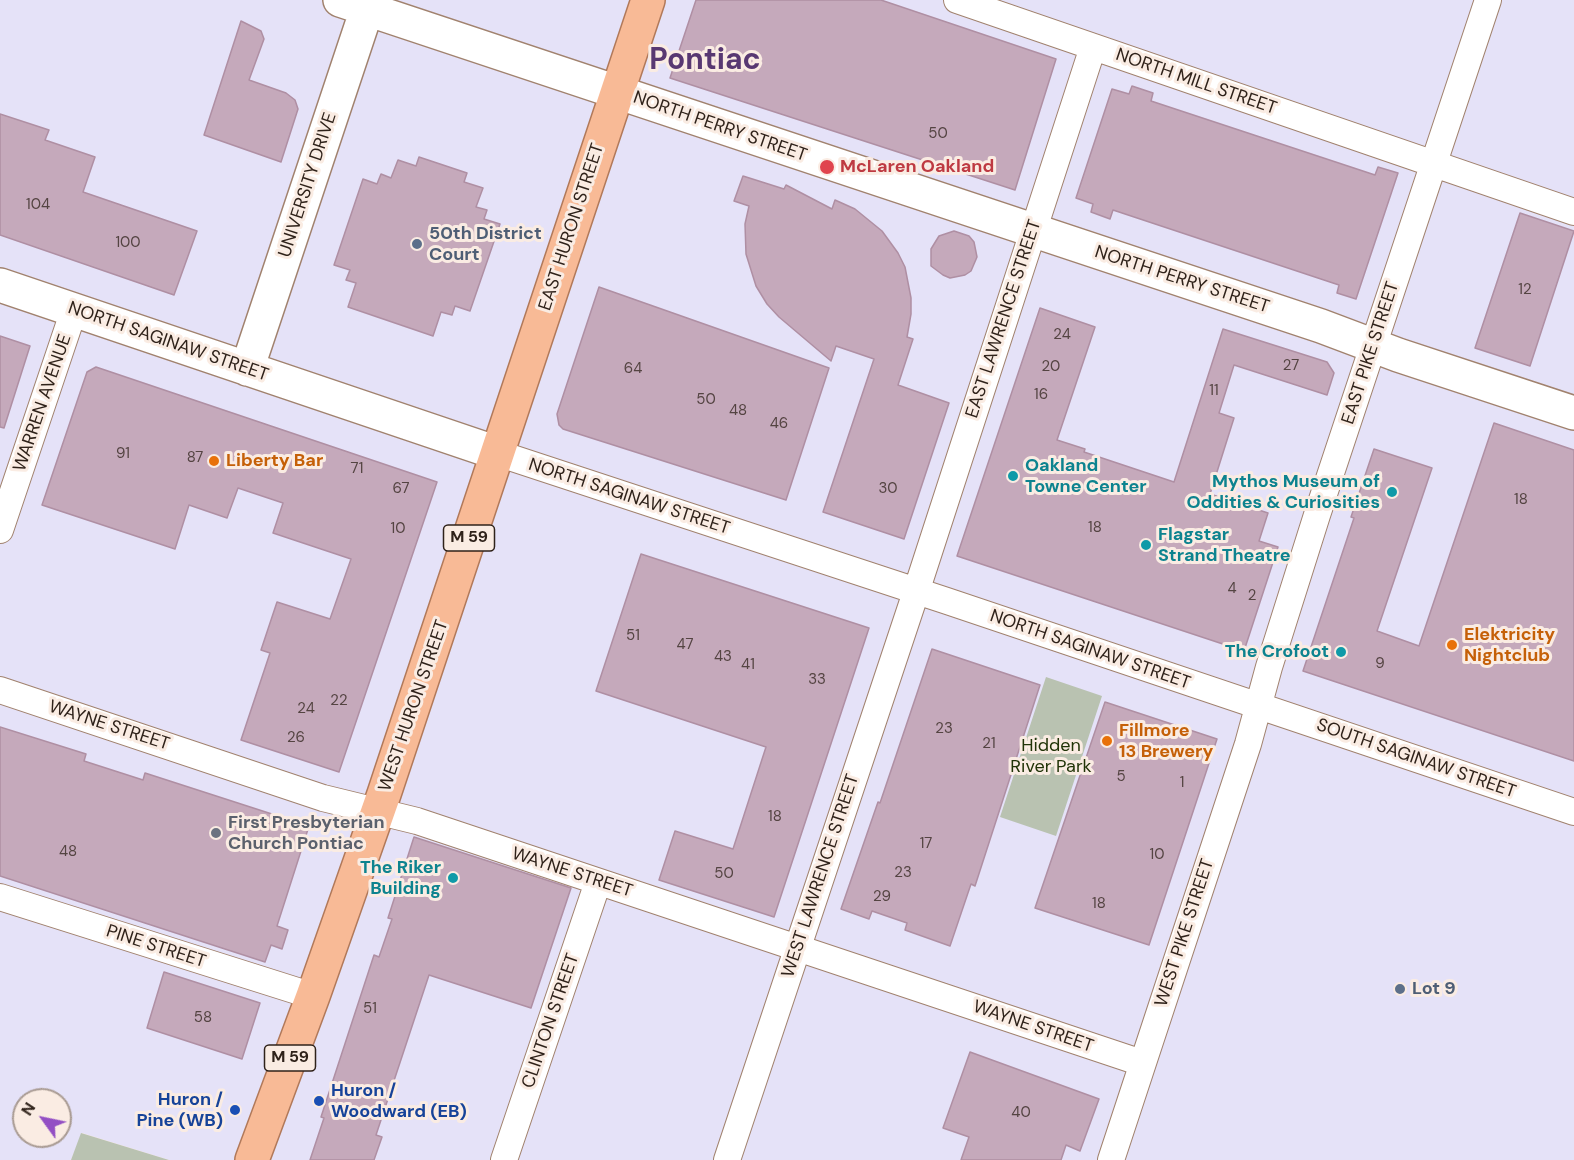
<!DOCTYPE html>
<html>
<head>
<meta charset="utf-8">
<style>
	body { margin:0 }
	#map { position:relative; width:1574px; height:1160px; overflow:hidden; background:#faece3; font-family:"DM Sans",sans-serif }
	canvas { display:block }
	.north { position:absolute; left:12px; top:1088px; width:60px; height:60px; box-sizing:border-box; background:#faece3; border:2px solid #a99b93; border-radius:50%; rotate:303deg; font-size:16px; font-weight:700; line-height:24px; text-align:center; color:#2f221a }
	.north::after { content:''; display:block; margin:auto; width:21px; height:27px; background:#934fc4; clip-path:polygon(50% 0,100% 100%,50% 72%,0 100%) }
</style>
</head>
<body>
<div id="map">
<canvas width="1574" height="1160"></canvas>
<div class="north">N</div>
</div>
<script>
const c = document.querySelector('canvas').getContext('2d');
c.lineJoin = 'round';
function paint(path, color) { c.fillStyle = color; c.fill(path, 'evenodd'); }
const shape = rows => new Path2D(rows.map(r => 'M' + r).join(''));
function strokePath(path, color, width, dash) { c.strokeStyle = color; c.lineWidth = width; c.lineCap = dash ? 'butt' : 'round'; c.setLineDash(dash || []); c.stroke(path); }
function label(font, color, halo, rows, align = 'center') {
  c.font = font + ' "DM Sans",sans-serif'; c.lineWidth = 6; c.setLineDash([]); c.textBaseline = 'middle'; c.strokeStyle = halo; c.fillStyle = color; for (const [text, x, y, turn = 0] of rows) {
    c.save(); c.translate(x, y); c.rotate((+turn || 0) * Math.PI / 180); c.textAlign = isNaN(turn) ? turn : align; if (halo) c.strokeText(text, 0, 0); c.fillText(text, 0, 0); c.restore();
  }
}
paint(shape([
	[0,0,1574,0,1574,1160,169,1160,82,1133,71,1160,0,1160],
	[24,1100,60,1100,60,1136,24,1136]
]), '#e5e2f8');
paint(shape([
	[1046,677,1102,696,1056,836,1000,817],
	[81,1133,169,1160,71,1160]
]), '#b9c2b1');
const building = shape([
	[696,0,881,0,1056,59,1015,190,670,78,696,0],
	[241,21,261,31,264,39,249,80,286,93,295,100,298,109,281,162,204,135,241,21],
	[1132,86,1153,93,1151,101,1375,175,1378,167,1398,173,1356,299,1337,293,1339,285,1113,210,1110,219,1091,212,1093,204,1076,198,1112,89,1129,94,1132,86],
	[0,114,49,130,45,140,95,157,83,192,197,231,174,295,0,235,0,114],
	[419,157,467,173,464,182,483,188,476,207,487,210,484,219,500,224,470,311,455,306,452,315,441,312,433,336,348,307,356,283,346,280,350,270,334,265,363,179,377,184,381,174,391,178,398,160,416,166,419,157],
	[743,176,784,189,786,185,832,209,835,200,855,209,882,231,898,253,905,267,911,298,911,314,907,337,913,339,898,385,949,403,904,539,823,512,874,359,836,346,831,361,779,317,767,304,756,286,746,254,745,224,749,206,734,201,743,176],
	[1520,213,1574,231,1530,366,1475,348,1520,213],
	[954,231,969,236,974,242,977,257,971,271,965,275,950,278,943,275,931,266,931,249,939,236,954,231],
	[599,287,829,368,786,500,563,429,559,425,557,414,599,287],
	[1040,308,1095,327,1057,440,1085,449,1084,452,1174,482,1223,329,1327,362,1334,373,1327,395,1234,365,1219,413,1234,418,1210,494,1268,513,1259,541,1278,547,1244,651,957,556,1040,308],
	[0,336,30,346,4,428,0,427,0,336],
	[96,367,437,482,339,772,241,740,270,653,261,650,277,602,330,619,351,559,273,533,283,503,238,488,227,518,189,505,175,549,42,505,87,372,96,367],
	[1494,423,1574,450,1574,761,1303,671,1354,518,1351,517,1374,449,1432,468,1377,631,1419,646,1494,423],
	[641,554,869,628,774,917,659,880,675,831,733,849,766,747,596,691,641,554],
	[932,649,1040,685,975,886,971,884,950,946,905,930,907,923,872,911,869,919,841,909,878,802,880,803,932,649],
	[1105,702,1217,739,1149,945,1035,908,1105,702],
	[0,727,86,754,84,761,143,780,145,773,309,826,277,926,288,930,282,949,271,945,265,962,0,876,0,727],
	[414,837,571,888,531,1008,429,975,376,1135,382,1137,374,1160,310,1160,324,1118,321,1117,374,955,379,957,392,919,388,918,414,837],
	[164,972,260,1003,242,1059,147,1028,164,972],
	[970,1052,1099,1099,1080,1151,1066,1145,1061,1160,961,1160,969,1137,943,1128,970,1052]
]);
paint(building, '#c5a9bb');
strokePath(building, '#af8fa3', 1.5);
const minor = shape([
	[957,0,1574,212],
	[497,453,947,601,1574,812],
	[0,530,74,310],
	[0,690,323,798,417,821,1142,1063],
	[0,897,313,996],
	[504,1160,598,882],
	[727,1160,916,592,1093,47],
	[1111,1160,1248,744,1269,667,1317,515,1488,0]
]);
const tertiary = shape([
	[340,0,1321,326,1398,355,1574,413],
	[0,285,497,453],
	[247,369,370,0]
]);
const trunk = shape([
	[252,1160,313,996,384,794,648,0]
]);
strokePath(minor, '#a1826e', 28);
strokePath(tertiary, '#a1826e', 36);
strokePath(trunk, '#b1795a', 36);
strokePath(minor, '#fff', 26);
strokePath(tertiary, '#fff', 33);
strokePath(trunk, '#f8ba96', 33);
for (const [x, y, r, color] of [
	[827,167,8,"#e0444e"],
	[417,244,6,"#5c6f8a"],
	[214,461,6,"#e8710a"],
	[1013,476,6,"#0f9aa8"],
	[1392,492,6,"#0f9aa8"],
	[1146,545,6,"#0f9aa8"],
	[1452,645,6,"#e8710a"],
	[1341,652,6,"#0f9aa8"],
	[1107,741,6,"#e8710a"],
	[216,833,6,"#6b7280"],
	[453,878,6,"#0f9aa8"],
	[1400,989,6,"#5c6f8a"],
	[319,1101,6,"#1a4fb4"],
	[235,1110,6,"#1a4fb4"]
]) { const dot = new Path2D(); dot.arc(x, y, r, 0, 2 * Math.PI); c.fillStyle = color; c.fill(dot); strokePath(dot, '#faece3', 2); }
label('15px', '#544442', null, [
	["50",938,134],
	["104",38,205],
	["100",128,243],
	["12",1525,290],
	["24",1062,335],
	["27",1291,366],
	["20",1051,367],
	["64",633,369],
	["11",1214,391],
	["16",1041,395],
	["50",706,400],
	["48",738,411],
	["46",779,424],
	["91",123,454],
	["87",195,458],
	["71",357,469],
	["67",401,489],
	["30",888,489],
	["18",1521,500],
	["18",1095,528],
	["10",398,529],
	["4",1232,589],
	["2",1252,596],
	["51",633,636],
	["47",685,645],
	["43",723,657],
	["9",1380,664],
	["41",748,665],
	["33",817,680],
	["22",339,701],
	["24",306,709],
	["23",944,729],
	["26",296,738],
	["21",989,744],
	["5",1121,777],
	["1",1182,783],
	["18",775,817],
	["17",926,844],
	["48",68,852],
	["10",1157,855],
	["23",903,873],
	["50",724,874],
	["29",882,897],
	["18",1099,904],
	["51",370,1009],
	["58",203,1018],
	["40",1021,1113]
]);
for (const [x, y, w] of [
	[469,538,51],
	[290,1058,51]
]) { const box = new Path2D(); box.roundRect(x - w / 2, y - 13, w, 26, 4.5); c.fillStyle = '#faece3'; c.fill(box); strokePath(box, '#2f221a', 1.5); }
label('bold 16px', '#2f221a', null, [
	["M 59",469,538],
	["M 59",290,1058]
]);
label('18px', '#2f221a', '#faece3', [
	["NORTH MILL STREET",1196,82,19],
	["NORTH PERRY STREET",720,127,19],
	["UNIVERSITY DRIVE",308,185,-72],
	["EAST HURON STREET",572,227,-72],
	["NORTH PERRY STREET",1182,280,18],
	["EAST LAWRENCE STREET",1004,319,-72],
	["NORTH SAGINAW STREET",168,342,19],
	["EAST PIKE STREET",1371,353,-72],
	["WARREN AVENUE",43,403,-71],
	["NORTH SAGINAW STREET",629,497,18],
	["NORTH SAGINAW STREET",1090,650,19],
	["WEST HURON STREET",414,706,-71],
	["WAYNE STREET",109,726,18],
	["SOUTH SAGINAW STREET",1416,759,19],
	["WAYNE STREET",572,873,18],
	["WEST LAWRENCE STREET",821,876,-72],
	["WEST PIKE STREET",1185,933,-72],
	["PINE STREET",156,947,18],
	["CLINTON STREET",551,1021,-71],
	["WAYNE STREET",1033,1027,19]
]);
label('bold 18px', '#be3a42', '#faece3', [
	["McLaren Oakland",840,167]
], 'left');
label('bold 18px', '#4e5e75', '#faece3', [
	["50th District",429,234],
	["Court",429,255],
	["Lot 9",1412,989]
], 'left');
label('bold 18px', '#c56008', '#faece3', [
	["Liberty Bar",226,461],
	["Elektricity",1464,635],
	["Nightclub",1464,656],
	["Fillmore",1119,731],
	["13 Brewery",1119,752]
], 'left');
label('bold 18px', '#0d838f', '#faece3', [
	["Oakland",1025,466,"left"],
	["Towne Center",1025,487,"left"],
	["Mythos Museum of",1380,482],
	["Oddities & Curiosities",1380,503],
	["Flagstar",1158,535,"left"],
	["Strand Theatre",1158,556,"left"],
	["The Crofoot",1329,652],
	["The Riker",441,868],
	["Building",441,889]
], 'right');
label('18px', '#203307', '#faece3', [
	["Hidden",1051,746],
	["River Park",1051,767]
]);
label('bold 18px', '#5b616d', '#faece3', [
	["First Presbyterian",228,823],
	["Church Pontiac",228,844]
], 'left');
label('bold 18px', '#164399', '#faece3', [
	["Huron /",331,1091],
	["Woodward (EB)",331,1112],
	["Huron /",223,1100,"right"],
	["Pine (WB)",223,1121,"right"]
], 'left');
label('bold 30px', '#583872', '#faece3', [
	["Pontiac",705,61]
]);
</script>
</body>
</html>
